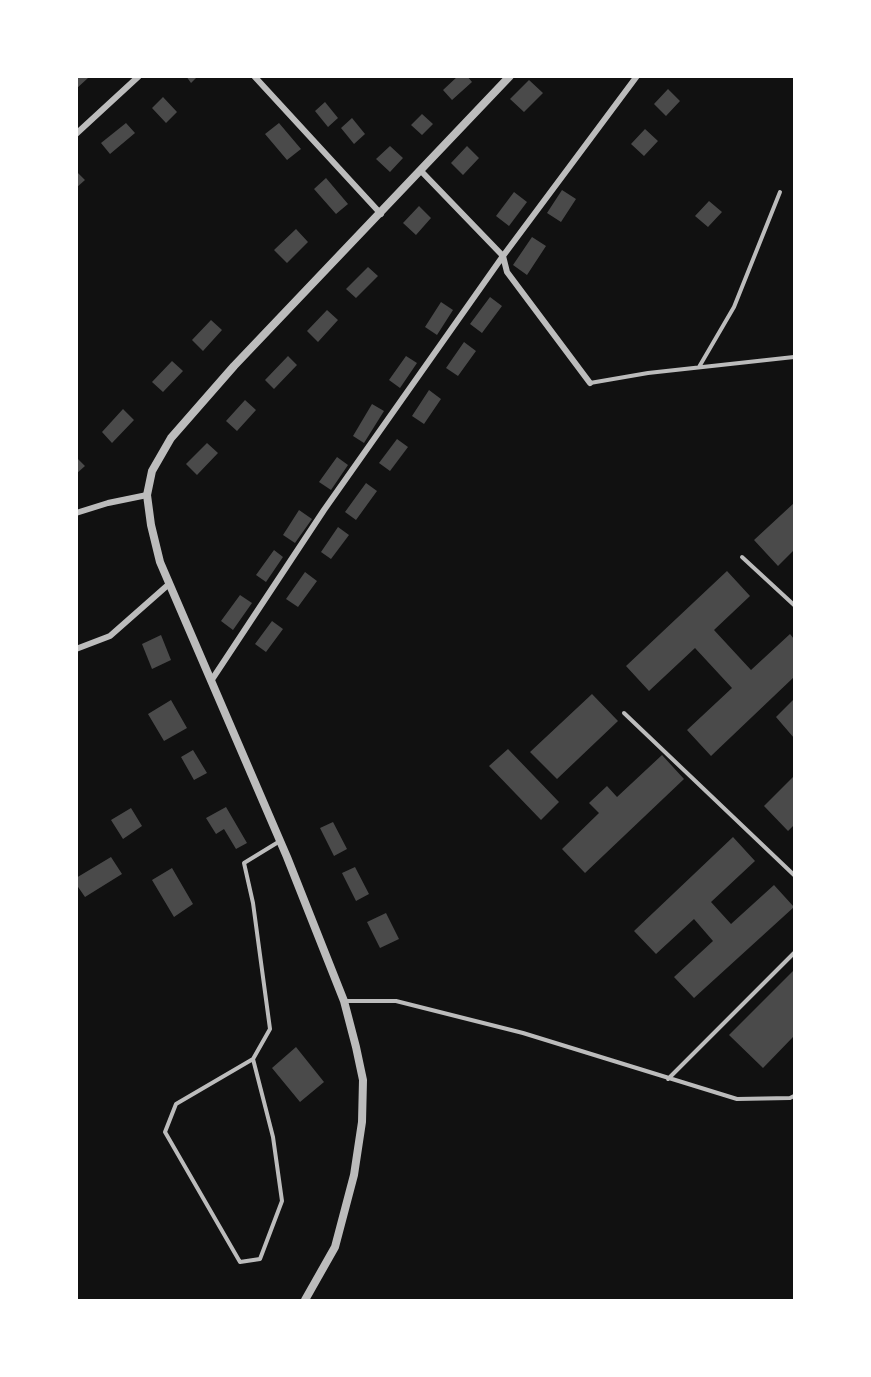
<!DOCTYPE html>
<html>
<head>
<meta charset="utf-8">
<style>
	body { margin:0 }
	#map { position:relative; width:871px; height:1377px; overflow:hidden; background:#111; font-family:"PT Sans Narrow",sans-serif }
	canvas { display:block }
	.frame { position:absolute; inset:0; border:78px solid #fff; pointer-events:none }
</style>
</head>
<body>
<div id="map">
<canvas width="871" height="1377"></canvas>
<div class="frame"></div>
</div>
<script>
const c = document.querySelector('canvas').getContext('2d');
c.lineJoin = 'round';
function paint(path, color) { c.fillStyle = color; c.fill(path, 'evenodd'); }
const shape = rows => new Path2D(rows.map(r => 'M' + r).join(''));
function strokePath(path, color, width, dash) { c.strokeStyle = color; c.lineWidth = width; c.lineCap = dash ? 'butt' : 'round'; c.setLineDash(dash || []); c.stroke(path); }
paint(shape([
	[76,76,88,78,76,89],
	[186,76,198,76,191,83],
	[458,76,467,76,472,82,452,100,443,90],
	[529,80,543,93,524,112,510,99],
	[668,89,680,101,666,116,654,104],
	[163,97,177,112,166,123,152,108],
	[325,102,338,118,328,127,315,111],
	[422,114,433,124,422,135,411,125],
	[352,118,365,134,354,144,341,128],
	[126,123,135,133,110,154,101,143],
	[279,123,301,149,287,160,265,134],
	[645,129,658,141,644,156,631,144],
	[390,146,403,158,390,172,376,159],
	[467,146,479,158,463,175,451,163],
	[76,171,85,180,76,188],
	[326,178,348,204,336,214,314,189],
	[562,190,576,199,561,222,547,213],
	[514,192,527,202,509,226,496,216],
	[709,201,722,212,708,227,695,216],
	[419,206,431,218,416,235,403,223],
	[296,229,308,242,287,263,274,250],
	[532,237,546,246,527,275,513,265],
	[368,267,378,276,356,298,346,289],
	[490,297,502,306,482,333,470,324],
	[441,302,453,310,437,335,425,327],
	[327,310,338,320,318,342,307,331],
	[211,320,222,330,203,351,192,340],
	[464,342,476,351,458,376,446,368],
	[288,356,297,365,274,389,265,380],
	[406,356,417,363,400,388,389,380],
	[172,361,183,371,163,392,152,382],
	[429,390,441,399,424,424,412,416],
	[245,400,256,410,237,431,226,421],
	[372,404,384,411,364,443,353,436],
	[123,409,134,420,112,443,102,432],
	[397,439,408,447,390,471,379,463],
	[207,443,218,453,197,475,186,464],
	[76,457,85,466,76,474],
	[337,457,348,465,331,490,319,482],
	[366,483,377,491,356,520,345,512],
	[794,503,794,550,778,566,754,540],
	[299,510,312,519,295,543,283,535],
	[338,527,349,535,331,559,321,552],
	[274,550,283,557,266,582,256,575],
	[727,571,750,596,714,630,751,670,790,634,794,639,794,677,711,756,687,730,732,688,695,648,649,691,626,666],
	[305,572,317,581,298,607,286,599],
	[240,595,252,603,233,630,221,621],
	[272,621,283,629,266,652,255,644],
	[161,635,171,660,152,669,142,644],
	[592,694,618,721,557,779,530,752],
	[794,699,794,738,776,717],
	[171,700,187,728,164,741,148,714],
	[508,749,559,802,541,820,489,766],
	[193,750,207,773,194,780,181,757],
	[662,755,684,779,585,873,562,849,599,813,589,803,607,786,617,797],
	[794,776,794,825,788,831,764,806],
	[226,807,247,843,236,849,224,829,216,834,206,818],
	[131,808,142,826,123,839,111,820],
	[333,822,347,849,334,856,320,828],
	[733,837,755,861,711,902,731,924,774,885,794,907,694,998,674,977,713,941,694,919,656,954,634,931],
	[111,857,122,874,85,897,76,884,76,878],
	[355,867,369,894,356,901,342,873],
	[172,868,193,904,174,917,152,880],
	[386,913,399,939,380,948,367,922],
	[794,970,794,1036,763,1068,729,1035],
	[296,1047,324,1082,300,1102,272,1068]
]), '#4a4a4a');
strokePath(shape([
	[699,367,734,307,780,192],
	[590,383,648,373,794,357],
	[742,557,794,605],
	[624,713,794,875],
	[345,1001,396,1001,523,1033,737,1099,790,1098,794,1096],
	[253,1059,273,1137,282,1201,260,1259,240,1262,165,1132,176,1104,253,1059,270,1029,253,903,244,863,280,841],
	[668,1079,794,953]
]), '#bcbcbc', 4);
strokePath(shape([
	[254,76,381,214],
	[76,134,139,76],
	[421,171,503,256,507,272,590,383],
	[76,513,108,503,147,495],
	[76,649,110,636,169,584],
	[211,681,324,510,503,256,637,76]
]), '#bcbcbc', 6);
strokePath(shape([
	[305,1300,335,1247,354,1175,362,1122,363,1080,356,1047,344,1001,287,857,160,562,151,525,147,495,152,471,171,438,234,366,510,76]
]), '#bcbcbc', 8);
</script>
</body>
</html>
